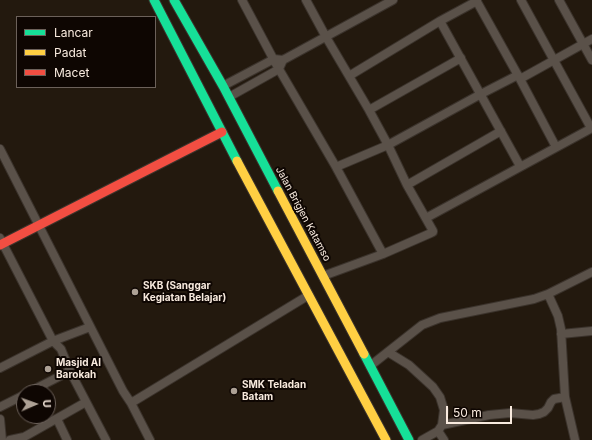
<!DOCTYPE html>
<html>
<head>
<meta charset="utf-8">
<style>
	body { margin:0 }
	#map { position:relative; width:592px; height:440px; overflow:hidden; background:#23190e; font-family:Inter,sans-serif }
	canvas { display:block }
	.legend { position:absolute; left:16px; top:16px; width:140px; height:72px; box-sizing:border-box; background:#0e0602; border:1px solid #6c615a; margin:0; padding:5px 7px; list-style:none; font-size:12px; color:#f8eade }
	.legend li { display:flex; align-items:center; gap:8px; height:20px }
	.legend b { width:20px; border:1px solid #6c615a }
	.north { position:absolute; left:16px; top:384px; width:40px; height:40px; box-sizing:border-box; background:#0e0602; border:1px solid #6c615a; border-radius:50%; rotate:88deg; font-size:11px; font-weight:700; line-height:16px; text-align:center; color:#f8eade }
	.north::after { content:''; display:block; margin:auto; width:14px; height:18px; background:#ada195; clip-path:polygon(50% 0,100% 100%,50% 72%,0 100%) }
	.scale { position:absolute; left:446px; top:406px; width:66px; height:18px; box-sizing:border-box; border:2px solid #f8eade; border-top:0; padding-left:5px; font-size:12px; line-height:14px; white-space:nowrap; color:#f8eade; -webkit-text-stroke:3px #0e0602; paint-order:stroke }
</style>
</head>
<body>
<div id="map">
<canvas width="592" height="440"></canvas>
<ul class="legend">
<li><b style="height:5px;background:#16e098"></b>Lancar</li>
<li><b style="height:5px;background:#ffcf43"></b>Padat</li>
<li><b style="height:5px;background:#f24e42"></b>Macet</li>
</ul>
<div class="north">U</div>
<div class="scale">50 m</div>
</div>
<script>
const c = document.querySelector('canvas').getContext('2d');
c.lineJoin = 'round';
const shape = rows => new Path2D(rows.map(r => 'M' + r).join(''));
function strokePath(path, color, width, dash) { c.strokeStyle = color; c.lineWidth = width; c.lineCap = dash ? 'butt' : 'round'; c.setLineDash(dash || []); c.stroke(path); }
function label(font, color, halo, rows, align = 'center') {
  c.font = font + ' Inter,sans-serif'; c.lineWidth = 4; c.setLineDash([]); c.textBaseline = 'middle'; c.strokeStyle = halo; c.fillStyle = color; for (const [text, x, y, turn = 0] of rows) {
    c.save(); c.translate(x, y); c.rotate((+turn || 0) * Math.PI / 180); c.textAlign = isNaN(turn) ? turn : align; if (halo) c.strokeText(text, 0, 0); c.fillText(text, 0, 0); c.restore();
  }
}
const street = shape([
	[242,0,276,64,336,167,383,254],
	[306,0,326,37,369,110,388,145,407,185,433,231,433,232,431,233,383,254,323,276],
	[476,0,520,79,556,147],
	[521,0,591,128],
	[559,0,592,60],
	[477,1,440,21,520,166],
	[283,60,393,0],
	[349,76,440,21],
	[520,79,592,39],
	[223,86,274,59,283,60,279,69,229,97],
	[369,110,461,58],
	[0,149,123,391,131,403,150,440],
	[336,167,388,145,481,94,518,75],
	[407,185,501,131],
	[426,218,592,128],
	[0,238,53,341,61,349,70,371,106,440],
	[548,294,558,316,561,329,565,397,575,440],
	[561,334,592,331],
	[388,352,409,365,433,387,440,397,444,410,442,425,438,431,422,440],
	[370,366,422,325,440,318,534,299,548,294,592,272],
	[0,368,53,341,90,327],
	[29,392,70,371],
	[131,403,309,295],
	[0,407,24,395],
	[0,419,2,440],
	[57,419,67,440],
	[442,425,489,415,510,413,533,415,539,414,544,412,548,408,551,402,554,399,565,397],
	[438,431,444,440],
	[10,440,24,437,86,402]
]);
const fast = shape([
	[154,0,237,161],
	[174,0,223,86,278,191],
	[364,354,409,440]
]);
const slow = shape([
	[237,161,386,440],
	[278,191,364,354]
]);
const jam = shape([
	[0,245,222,132]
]);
strokePath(street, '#3b332c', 10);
strokePath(fast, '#3b332c', 11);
strokePath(slow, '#3b332c', 11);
strokePath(jam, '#3b332c', 11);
strokePath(street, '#5a5149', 8);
strokePath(fast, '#16e098', 9);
strokePath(slow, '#ffcf43', 9);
strokePath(jam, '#f24e42', 9);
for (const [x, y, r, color] of [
	[135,292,4,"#ada195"],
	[48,369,4,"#ada195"],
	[234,391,4,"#ada195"]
]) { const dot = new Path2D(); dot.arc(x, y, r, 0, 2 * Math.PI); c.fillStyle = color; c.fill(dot); strokePath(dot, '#0e0602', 1.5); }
label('10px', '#f8eade', '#0e0602', [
	["Jalan Brigjen Katamso",303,214,62]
]);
label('bold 10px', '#f8eade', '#0e0602', [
	["SKB (Sanggar",143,286],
	["Kegiatan Belajar)",143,298],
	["Masjid Al",56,363],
	["Barokah",56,375],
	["SMK Teladan",242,385],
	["Batam",242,397]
], 'left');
</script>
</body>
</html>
